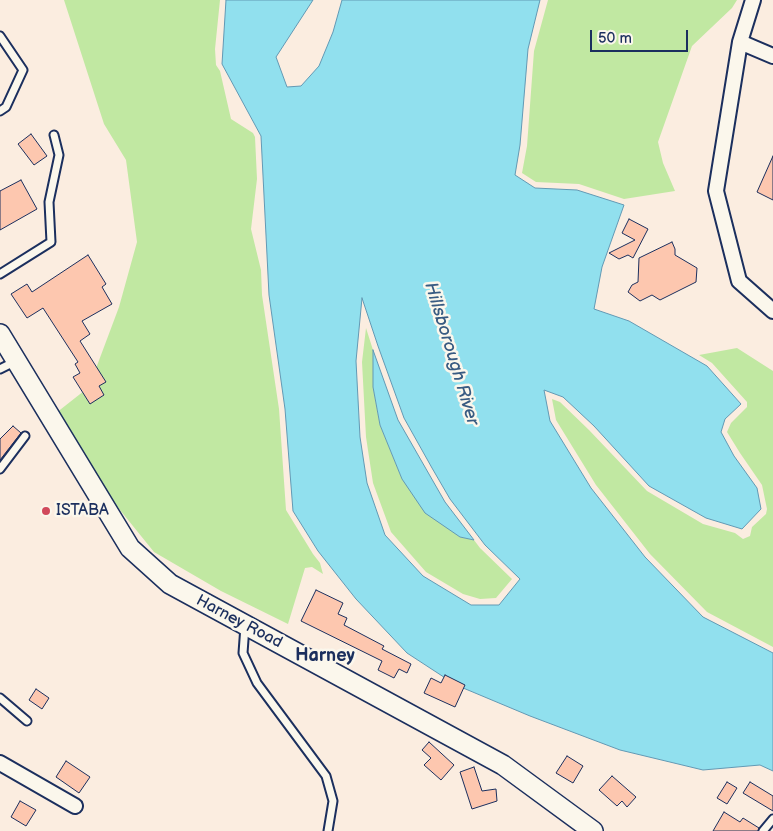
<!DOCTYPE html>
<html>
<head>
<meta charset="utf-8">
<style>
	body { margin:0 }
	#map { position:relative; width:773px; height:831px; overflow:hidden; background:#fbede0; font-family:"Balsamiq Sans",sans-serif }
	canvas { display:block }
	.scale { position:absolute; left:590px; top:30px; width:98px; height:22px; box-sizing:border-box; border:2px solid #1b2f5e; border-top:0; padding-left:6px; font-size:15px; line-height:18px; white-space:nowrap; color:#1b2f5e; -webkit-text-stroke:4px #fbf7ec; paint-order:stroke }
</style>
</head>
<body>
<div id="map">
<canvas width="773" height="831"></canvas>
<div class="scale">50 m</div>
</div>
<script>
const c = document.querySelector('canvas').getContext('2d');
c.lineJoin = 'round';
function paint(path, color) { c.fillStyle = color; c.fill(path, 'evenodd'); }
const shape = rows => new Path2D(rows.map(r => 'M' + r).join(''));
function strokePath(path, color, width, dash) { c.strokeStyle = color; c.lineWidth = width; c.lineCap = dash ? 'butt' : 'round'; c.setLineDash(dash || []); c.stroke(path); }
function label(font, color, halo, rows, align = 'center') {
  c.font = font + ' "Balsamiq Sans",sans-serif'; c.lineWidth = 5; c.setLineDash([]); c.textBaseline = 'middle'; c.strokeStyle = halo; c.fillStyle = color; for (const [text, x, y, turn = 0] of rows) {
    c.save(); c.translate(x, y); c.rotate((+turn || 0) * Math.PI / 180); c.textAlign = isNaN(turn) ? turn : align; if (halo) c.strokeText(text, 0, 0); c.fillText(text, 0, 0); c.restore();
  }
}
paint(shape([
	[64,0,220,0,215,49,216,65,220,71,231,119,253,133,255,137,257,179,251,229,261,270,262,295,279,409,286,510,313,554,320,563,323,574,312,567,305,568,288,624,221,591,154,552,103,489,56,413,89,387,119,307,137,242,126,160,104,124],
	[548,0,737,0,732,8,692,46,658,142,663,163,675,191,624,199,579,184,536,182,522,173,527,146,534,51],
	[366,328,373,350,373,387,380,425,402,479,460,537,474,540,480,548,512,579,496,598,480,599,463,594,426,572,391,532,373,483,366,437,362,362],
	[737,348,773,371,773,647,707,612,650,554,596,485,556,420,552,399,560,402,589,430,647,491,703,524,735,533,743,539,750,536,752,527,766,514,767,509,762,485,740,453,727,432,731,423,747,407,747,402,712,363,699,355]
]), '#c1e8a2');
const water = shape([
	[226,0,313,0,276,57,287,87,301,86,319,66,333,32,342,0,540,0,528,49,520,145,515,175,535,188,577,190,624,205,602,267,594,309,629,321,707,366,741,404,725,419,721,432,734,456,757,488,761,509,742,529,706,518,649,486,594,426,563,397,544,390,550,421,591,488,645,557,703,617,773,653,773,771,760,765,703,770,620,750,530,716,456,685,407,653,356,599,318,551,293,511,285,409,269,295,261,136,222,64,226,0],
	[362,298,378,346,404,418,432,468,450,499,485,545,520,579,499,605,471,605,423,576,385,535,367,483,360,437,356,361,362,298],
	[373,350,398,420,445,502,474,540,460,537,425,513,402,479,380,425,373,387,373,350]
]);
paint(water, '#91e0ee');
strokePath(water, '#6299b4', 1);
const building = shape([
	[31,134,47,156,34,165,18,144,31,134],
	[773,156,773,200,757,192,773,156],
	[21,180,37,209,0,230,0,191,21,180],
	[629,219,648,229,633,258,628,255,619,259,609,253,635,240,622,233,629,219],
	[672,242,675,249,675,255,697,268,696,282,660,300,652,295,640,301,628,292,632,285,638,282,639,258,672,242],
	[88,255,106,284,102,287,112,304,82,321,90,334,80,341,106,382,99,386,104,395,90,404,73,377,80,373,75,364,78,362,43,308,27,318,11,294,27,284,32,292,88,255],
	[13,426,21,433,0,460,0,439,13,426],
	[316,590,343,603,338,614,347,618,344,625,384,646,382,649,411,664,407,673,399,669,394,678,378,670,382,661,301,621,316,590],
	[445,675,465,685,455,707,424,693,431,678,441,683,445,675],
	[36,689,49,698,42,709,29,700,36,689],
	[429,742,454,765,441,780,424,765,431,758,422,750,429,742],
	[567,756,583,766,573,783,556,773,567,756],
	[66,761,90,777,79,793,56,777,66,761],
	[474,767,482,791,496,789,497,801,472,809,460,772,474,767],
	[612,776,636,797,627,807,622,801,617,806,599,790,612,776],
	[727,782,737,788,727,804,717,798,727,782],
	[750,782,773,796,773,811,743,793,750,782],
	[20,801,36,810,26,826,11,817,20,801],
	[724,812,740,822,743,818,759,828,758,831,713,831,724,812]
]);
paint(building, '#fdc7af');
strokePath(building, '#1b2f5e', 1);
const lane = shape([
	[0,36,23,70,6,107,0,111],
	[0,274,51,242,49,202,59,155,54,135],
	[0,369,16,361],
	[0,469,25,436],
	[245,626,243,653,257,683,326,776,333,801,328,831],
	[0,698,27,721],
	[763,831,773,819]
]);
const street = shape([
	[753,0,740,42,716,191,739,281,773,311],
	[740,42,773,56],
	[0,763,75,806]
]);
const secondary = shape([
	[0,334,130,548,170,584,503,765,593,831]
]);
strokePath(lane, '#1b2f5e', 11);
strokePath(street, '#1b2f5e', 18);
strokePath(secondary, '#1b2f5e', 22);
strokePath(lane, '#fbf7ec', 7);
strokePath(street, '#fbf7ec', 14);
strokePath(secondary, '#fbf7ec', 19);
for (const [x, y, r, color] of [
	[46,511,5,"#d1495b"]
]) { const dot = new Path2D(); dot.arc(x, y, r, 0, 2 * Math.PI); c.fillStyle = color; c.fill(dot); strokePath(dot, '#fbf7ec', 2); }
label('16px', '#1b2f5e', '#fbf7ec', [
	["ISTABA",56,511]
], 'left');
label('16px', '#1b2f5e', '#fbf7ec', [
	["Harney Road",239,622,28]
]);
label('italic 18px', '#385b82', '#fbf7ec', [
	["Hillsborough River",451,354,73]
]);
label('bold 18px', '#1b2f5e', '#fbf7ec', [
	["Harney",325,656]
]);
</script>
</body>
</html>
